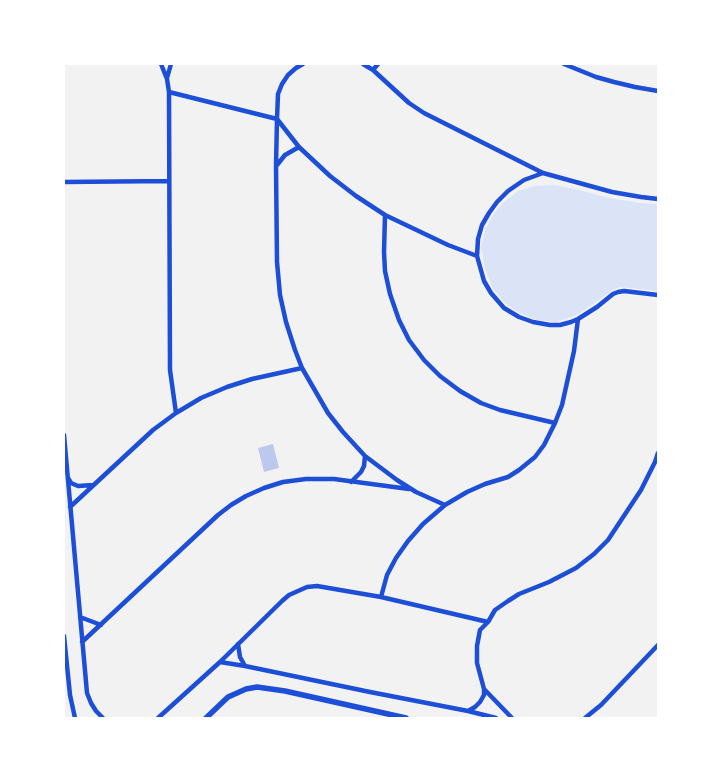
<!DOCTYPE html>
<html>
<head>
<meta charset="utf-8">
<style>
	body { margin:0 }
	#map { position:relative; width:722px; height:782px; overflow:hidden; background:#f2f2f2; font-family:Arial,sans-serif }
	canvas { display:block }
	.frame { position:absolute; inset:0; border:65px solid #fff; pointer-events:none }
</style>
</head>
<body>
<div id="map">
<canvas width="722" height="782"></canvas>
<div class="frame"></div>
</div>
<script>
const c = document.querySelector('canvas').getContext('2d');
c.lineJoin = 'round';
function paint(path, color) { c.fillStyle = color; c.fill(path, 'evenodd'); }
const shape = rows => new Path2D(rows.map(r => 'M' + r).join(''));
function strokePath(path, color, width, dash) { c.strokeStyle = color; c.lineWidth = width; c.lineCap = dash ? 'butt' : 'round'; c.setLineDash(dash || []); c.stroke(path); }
paint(shape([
	[554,185,575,189,605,197,640,203,658,204,658,291,620,287,613,290,577,315,556,322,538,320,521,314,506,304,493,289,485,269,481,247,485,230,494,213,504,202,518,191,535,186]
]), '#dbe4f7');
paint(shape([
	[273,444,279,468,264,472,258,448]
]), '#bdc9ec');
strokePath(shape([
	[161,64,167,79,169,92,170,370,176,413],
	[303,64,296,68,288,75,282,84,278,94,277,119,276,166,277,262,280,295,286,322,295,350,302,368,328,413,343,432,365,456,397,480,416,492,445,505],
	[363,64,373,70,409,103,424,113,543,173,612,192,641,197,658,199],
	[564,64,596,77,614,82,635,87,658,91],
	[373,70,378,64],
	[167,78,171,64],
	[169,92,277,119,299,147,330,176,356,196,385,215,448,245,477,256],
	[277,165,285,155,299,147],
	[543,173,524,180,508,191,497,202,489,213,482,225,478,239,477,256,484,281,491,293,504,308,519,317,533,322,550,325,560,325,571,322,578,319,597,307,613,294,618,292,624,291,658,295],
	[64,182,169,181],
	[385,215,384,252,385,271,390,294,399,320,409,340,424,360,440,376,460,391,481,403,500,410,555,423],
	[64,435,87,693,91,703,96,711,103,718],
	[68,478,71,483,78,486,93,485],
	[351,482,361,472,364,466,365,456],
	[70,507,153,430,176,413,201,398,227,387,252,379,302,368],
	[381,597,387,575,396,558,408,541,423,524,445,505,467,492,485,484,508,477,519,470,535,457,544,445,555,423,562,405,574,351,578,319],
	[80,617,101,625],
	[64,636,70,695,75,718],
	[82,642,218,515,231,505,246,496,264,488,283,482,306,479,334,479,409,489],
	[238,644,240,657,245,666],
	[220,662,245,666,370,692,468,711,496,718],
	[468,711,475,707,480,702,484,695,484,689],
	[158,718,220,662,282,601,289,595,307,587,317,586,381,597,488,622],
	[512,718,484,689,477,663,477,646,480,630,488,622,495,610,508,601,519,594,549,582,576,568,594,554,608,540,641,490,655,462,658,453],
	[585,718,601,705,658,645]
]), '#1d4ed8', 4.5);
strokePath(shape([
	[206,718,228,697,246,689,257,687,285,691,406,718]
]), '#1d4ed8', 5.5);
</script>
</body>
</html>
